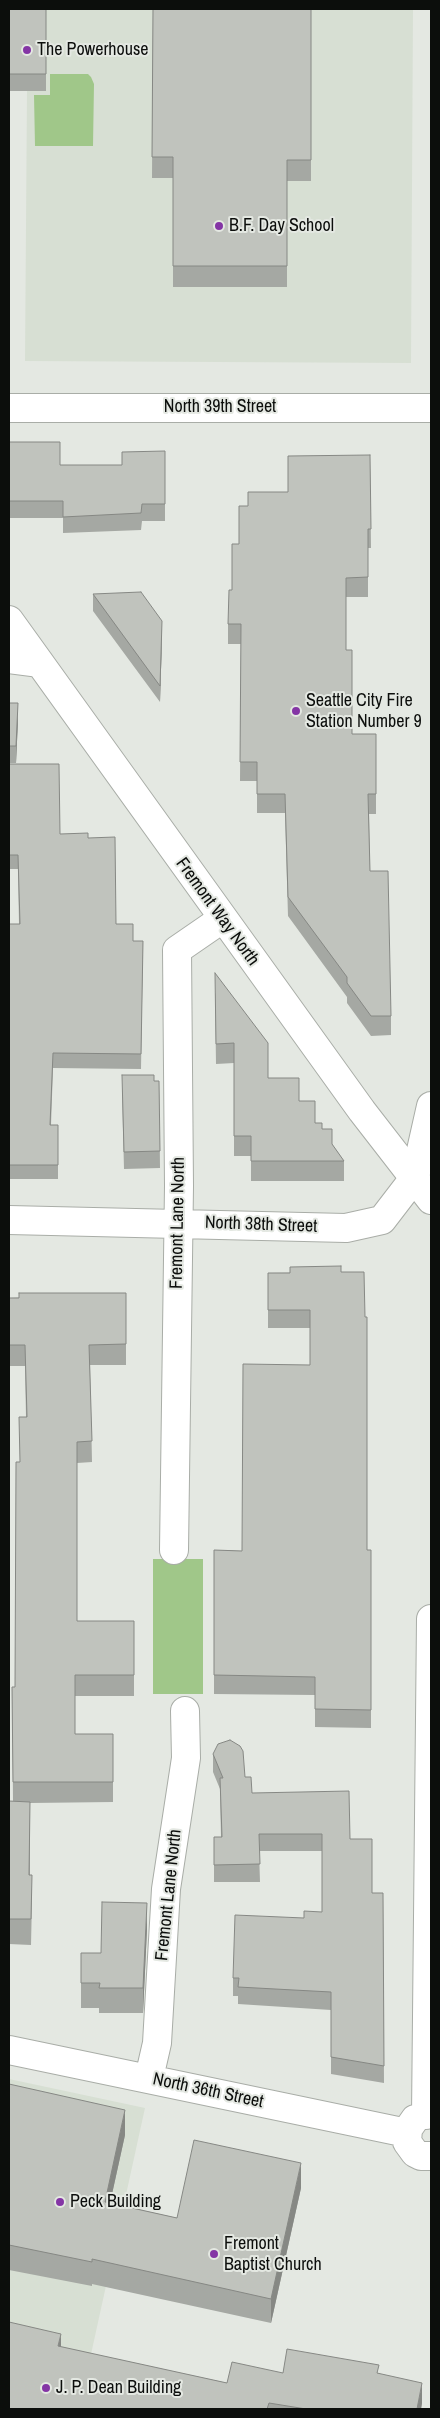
<!DOCTYPE html>
<html>
<head>
<meta charset="utf-8">
<style>
	body { margin:0 }
	#map { position:relative; width:440px; height:2418px; overflow:hidden; background:#e4e8e2; font-family:"Archivo Narrow",sans-serif }
	canvas { display:block }
	.frame { position:absolute; inset:0; border:10px solid #0c0e0c; pointer-events:none }
</style>
</head>
<body>
<div id="map">
<canvas width="440" height="2418"></canvas>
<div class="frame"></div>
</div>
<script>
const c = document.querySelector('canvas').getContext('2d');
c.lineJoin = 'round';
function paint(path, color) { c.fillStyle = color; c.fill(path, 'evenodd'); }
const shape = rows => new Path2D(rows.map(r => 'M' + r).join(''));
function strokePath(path, color, width, dash) { c.strokeStyle = color; c.lineWidth = width; c.lineCap = dash ? 'butt' : 'round'; c.setLineDash(dash || []); c.stroke(path); }
function label(font, color, halo, rows, align = 'center') {
  c.font = font + ' "Archivo Narrow",sans-serif'; c.lineWidth = 4; c.setLineDash([]); c.textBaseline = 'middle'; c.strokeStyle = halo; c.fillStyle = color; for (const [text, x, y, turn = 0] of rows) {
    c.save(); c.translate(x, y); c.rotate((+turn || 0) * Math.PI / 180); c.textAlign = isNaN(turn) ? turn : align; if (halo) c.strokeText(text, 0, 0); c.fillText(text, 0, 0); c.restore();
  }
}
paint(shape([
	[46,9,413,9,411,363,25,361,27,91,46,91],
	[9,2079,145,2108,79,2409,9,2409]
]), '#d7dfd3');
paint(shape([
	[50,74,88,74,91,77,94,84,93,146,35,146,34,95,50,95],
	[153,1559,203,1559,203,1694,153,1694]
]), '#a0c789');
const street = shape([
	[9,1220,346,1228,382,1220,415,1177,431,1106],
	[174,1550,179,1186,177,950,222,919],
	[9,2050,407,2133],
	[149,2078,157,2043,166,1889,186,1758,185,1711],
	[426,2115,431,1619],
	[415,2119,408,2129,407,2142,415,2153,421,2156,431,2156]
]);
const secondary = shape([
	[9,408,431,408],
	[9,620,362,1111,431,1200],
	[9,659,40,663]
]);
strokePath(street, '#a9ada7', 30);
strokePath(secondary, '#a9ada7', 30);
strokePath(street, '#fff', 28);
strokePath(secondary, '#fff', 28);
paint(shape([
	[9,9,46,9,46,91,9,91],
	[153,9,311,9,311,181,287,181,287,287,173,287,173,178,152,178],
	[9,442,60,465,122,465,165,451,165,521,142,521,141,530,63,533,63,518,9,518],
	[370,455,371,548,368,548,368,597,346,597,346,650,352,734,376,734,376,814,369,814,370,871,391,1016,391,1035,371,1036,347,1003,347,997,288,916,285,813,257,813,257,781,240,781,241,644,228,644,228,624,232,590,239,544,248,506,288,492],
	[93,594,162,637,160,702,93,611],
	[9,703,18,720,16,763,9,763],
	[9,764,60,834,88,838,116,924,133,941,143,941,141,1069,53,1068,51,1125,58,1125,58,1179,9,1179,9,924,19,924,18,869,9,869],
	[215,993,268,1078,299,1101,315,1123,322,1129,332,1144,344,1161,344,1181,251,1181,251,1156,234,1156,234,1063,216,1064],
	[154,1081,159,1081,160,1168,124,1169,122,1091],
	[341,1272,367,1550,371,1550,371,1728,315,1727,315,1695,214,1694,214,1550,242,1551,310,1365,310,1328,268,1328,268,1273],
	[126,1293,126,1365,90,1365,92,1462,77,1463,77,1621,134,1621,134,1696,75,1696,75,1734,113,1734,113,1802,30,1803,30,1875,32,1900,31,1945,9,1944,9,1801,13,1801,12,1687,15,1687,20,1462,26,1417,25,1366,9,1366,9,1298],
	[213,1754,245,1777,252,1793,350,1839,372,1893,383,1893,384,2083,331,2074,331,2010,238,2004,238,1996,233,1996,233,1978,304,1918,322,1912,322,1851,259,1851,260,1882,214,1882,214,1837,221,1837,220,1789,213,1772],
	[147,1929,143,2013,99,2013,99,2008,81,2008,81,1953,101,1953],
	[9,2084,125,2135,110,2203,177,2218,301,2188,271,2323,92,2284,92,2286,9,2270],
	[61,2347,227,2383,283,2373,379,2373,422,2403,421,2409,9,2409]
]), '#a5a8a3');
paint(shape([
	[162,621,162,637,160,702,160,686],
	[18,703,18,720,16,763,16,746],
	[147,1903,147,1929,143,2013,143,1988],
	[125,2110,125,2135,105,2226,105,2202],
	[301,2163,301,2188,271,2323,271,2299],
	[61,2334,61,2354,58,2346],
	[422,2383,422,2403,421,2409,417,2409]
]), '#868884');
const building = shape([
	[9,9,46,9,46,74,9,74,9,9],
	[153,9,311,9,311,160,287,160,287,266,173,266,173,157,152,157,153,9],
	[9,442,60,442,60,465,122,465,122,452,165,451,165,504,142,504,141,513,63,517,63,501,9,501,9,442],
	[370,455,371,529,368,529,368,577,346,578,346,650,352,650,352,734,376,734,376,794,368,794,370,871,388,871,391,1016,371,1016,347,983,347,977,288,897,285,794,257,794,257,762,240,762,241,624,228,624,229,590,232,590,232,544,239,544,239,506,248,506,248,492,288,492,288,456,370,455],
	[141,592,162,621,160,686,93,594,141,592],
	[9,703,18,703,16,746,9,746,9,703],
	[9,764,59,764,60,834,88,833,88,838,115,837,116,924,133,924,133,941,143,941,141,1054,53,1053,50,1125,58,1125,58,1165,9,1165,9,924,20,924,18,855,9,855,9,764],
	[215,973,268,1043,268,1078,299,1078,299,1101,315,1101,315,1123,322,1123,322,1129,332,1129,332,1144,344,1161,251,1161,251,1136,234,1136,234,1043,216,1044,215,973],
	[122,1075,154,1075,154,1081,159,1081,160,1151,124,1152,122,1075],
	[341,1266,341,1272,364,1272,365,1317,367,1317,367,1550,371,1550,371,1710,315,1709,315,1677,214,1675,214,1550,242,1551,243,1364,310,1365,310,1310,268,1310,268,1273,290,1273,290,1267,341,1266],
	[19,1293,126,1293,126,1344,89,1345,92,1441,77,1442,77,1621,134,1621,134,1675,75,1675,75,1734,113,1734,113,1782,13,1782,12,1687,15,1687,16,1462,20,1462,19,1417,27,1417,25,1345,9,1345,9,1298,19,1298,19,1293],
	[230,1740,240,1746,243,1751,245,1777,251,1777,252,1793,349,1791,350,1839,372,1839,372,1893,383,1893,384,2066,331,2057,331,1992,238,1987,239,1978,233,1978,235,1915,304,1918,304,1911,322,1912,322,1834,259,1834,260,1864,214,1865,214,1837,222,1837,220,1778,223,1778,213,1754,218,1744,230,1740],
	[9,1801,30,1802,29,1875,32,1875,31,1919,9,1919,9,1801],
	[102,1902,147,1903,143,1988,99,1988,100,1983,81,1983,81,1953,101,1953,102,1902],
	[9,2084,125,2110,105,2202,177,2218,194,2140,301,2163,271,2299,92,2259,92,2262,9,2245,9,2084],
	[9,2322,61,2334,58,2346,227,2383,232,2362,283,2373,287,2349,379,2365,377,2373,422,2383,417,2409,306,2409,269,2403,267,2409,9,2409,9,2322]
]);
paint(building, '#c0c3bd');
strokePath(building, '#868884', 1);
for (const [x, y, r, color] of [
	[27,50,5,"#8435a5"],
	[219,226,5,"#8435a5"],
	[296,711,5,"#8435a5"],
	[60,2202,5,"#8435a5"],
	[214,2254,5,"#8435a5"],
	[46,2388,5,"#8435a5"]
]) { const dot = new Path2D(); dot.arc(x, y, r, 0, 2 * Math.PI); c.fillStyle = color; c.fill(dot); strokePath(dot, '#e4e8e2', 2); }
label('18px', '#0c0e0c', '#e4e8e2', [
	["The Powerhouse",37,50],
	["B.F. Day School",229,226],
	["Seattle City Fire",306,701],
	["Station Number 9",306,722],
	["Peck Building",70,2202],
	["Fremont",224,2244],
	["Baptist Church",224,2265],
	["J. P. Dean Building",56,2388]
], 'left');
label('18px', '#0c0e0c', '#e4e8e2', [
	["North 39th Street",220,407],
	["Fremont Way North",217,912,54],
	["Fremont Lane North",178,1223,-89],
	["North 38th Street",261,1225,2],
	["Fremont Lane North",169,1895,-84],
	["North 36th Street",208,2091,12]
]);
</script>
</body>
</html>
